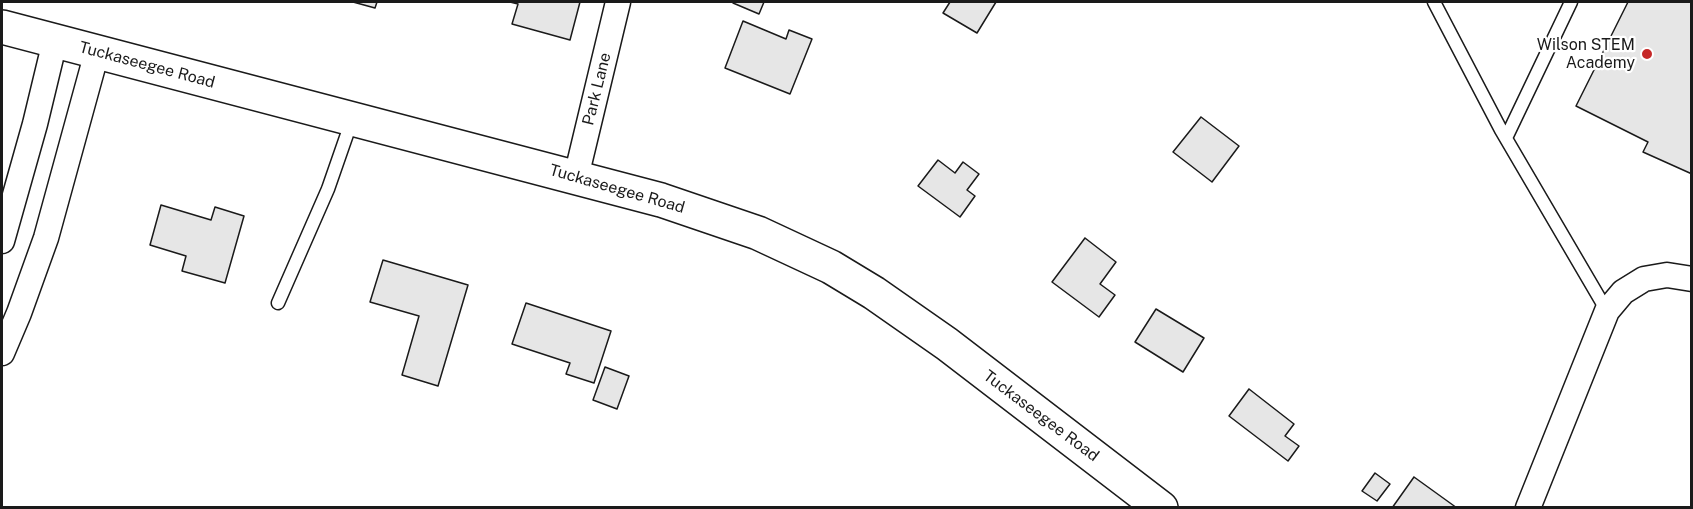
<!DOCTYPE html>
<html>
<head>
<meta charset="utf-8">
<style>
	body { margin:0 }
	#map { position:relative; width:1693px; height:509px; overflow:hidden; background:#fff; font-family:"Public Sans",sans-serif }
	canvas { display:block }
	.frame { position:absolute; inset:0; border:3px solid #1a1a1a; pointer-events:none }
</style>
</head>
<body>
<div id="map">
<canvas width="1693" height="509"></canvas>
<div class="frame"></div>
</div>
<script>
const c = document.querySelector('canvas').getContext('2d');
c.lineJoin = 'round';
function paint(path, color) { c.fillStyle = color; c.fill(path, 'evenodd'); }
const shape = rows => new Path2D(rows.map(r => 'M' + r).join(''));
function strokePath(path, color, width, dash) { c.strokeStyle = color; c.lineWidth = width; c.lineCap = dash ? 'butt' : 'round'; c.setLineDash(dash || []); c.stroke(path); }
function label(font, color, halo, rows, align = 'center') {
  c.font = font + ' "Public Sans",sans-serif'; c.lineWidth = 4.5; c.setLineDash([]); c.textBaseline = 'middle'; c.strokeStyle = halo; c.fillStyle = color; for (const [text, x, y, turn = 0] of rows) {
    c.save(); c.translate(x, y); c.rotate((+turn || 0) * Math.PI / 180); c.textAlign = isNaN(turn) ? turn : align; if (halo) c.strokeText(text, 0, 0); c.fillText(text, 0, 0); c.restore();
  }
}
const building = shape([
	[353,2,377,2,375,8,353,2],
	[510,2,580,2,570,40,512,24,518,4,510,2],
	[734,2,764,2,759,14,733,3,734,2],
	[950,2,996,2,977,33,943,13,950,2],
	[1628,2,1692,2,1692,174,1643,152,1648,142,1576,106,1628,2],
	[743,21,786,39,789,30,812,39,790,94,725,68,743,21],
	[1201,117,1239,146,1212,182,1173,152,1201,117],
	[938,160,955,173,963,162,979,174,967,190,975,196,960,217,918,186,938,160],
	[161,205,211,220,215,207,244,216,225,283,182,271,186,256,150,245,161,205],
	[1085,238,1116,262,1100,284,1115,295,1099,317,1052,282,1085,238],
	[383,260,468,285,438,386,402,375,419,316,370,302,383,260],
	[526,303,611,331,594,383,566,374,570,363,512,344,526,303],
	[1156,309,1204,338,1183,372,1135,342,1156,309],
	[605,367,629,376,617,409,593,400,605,367],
	[1249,389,1294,424,1285,436,1299,446,1288,461,1229,416,1249,389],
	[1375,473,1390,484,1377,501,1362,491,1375,473],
	[1414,477,1457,508,1392,508,1414,477]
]);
paint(building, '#e6e6e6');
strokePath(building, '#1a1a1a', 1.5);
const lane = shape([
	[1434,2,1501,130,1607,311],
	[1506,138,1571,2],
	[278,303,328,189,352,120]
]);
const street = shape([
	[576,177,618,2],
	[2,241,35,124,55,41],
	[2,353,19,313,46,238,97,52],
	[1528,508,1607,311,1623,292,1644,279,1667,275,1692,279]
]);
const secondary = shape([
	[2,27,661,200,758,233,831,267,874,293,947,344,1161,508]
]);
strokePath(lane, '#1a1a1a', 15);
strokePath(street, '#1a1a1a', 27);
strokePath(secondary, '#1a1a1a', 36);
strokePath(lane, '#fff', 12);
strokePath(street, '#fff', 24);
strokePath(secondary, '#fff', 33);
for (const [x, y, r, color] of [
	[1647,54,6,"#c62828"]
]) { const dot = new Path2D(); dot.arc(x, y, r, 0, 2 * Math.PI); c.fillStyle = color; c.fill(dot); strokePath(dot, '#fff', 2); }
label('16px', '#1a1a1a', '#fff', [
	["Wilson STEM",1635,45],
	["Academy",1635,63]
], 'right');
label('16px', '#1a1a1a', '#fff', [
	["Tuckaseegee Road",147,65,15],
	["Park Lane",597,89,-76],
	["Tuckaseegee Road",617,189,16],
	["Tuckaseegee Road",1041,416,37]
]);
</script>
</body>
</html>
